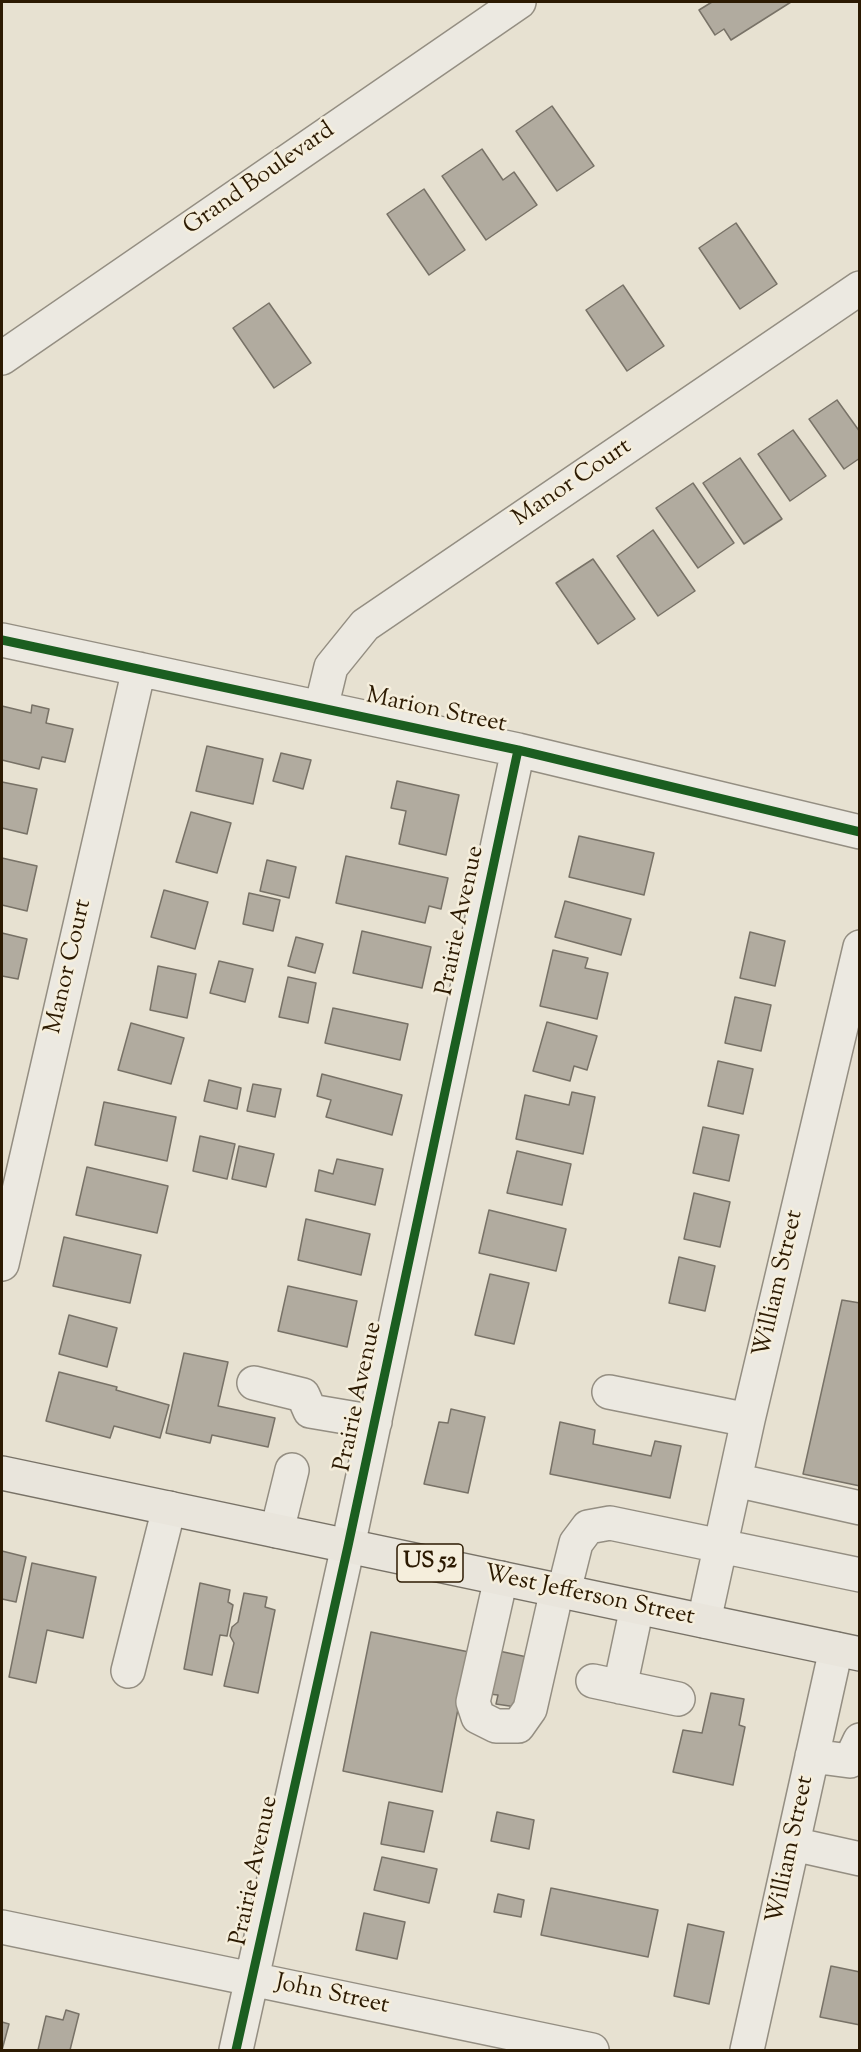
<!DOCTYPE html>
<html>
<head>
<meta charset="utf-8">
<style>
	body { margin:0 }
	#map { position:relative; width:861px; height:2052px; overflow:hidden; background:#e7e1d1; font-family:"Sorts Mill Goudy",serif }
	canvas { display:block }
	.frame { position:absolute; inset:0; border:3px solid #2c1a02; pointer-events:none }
</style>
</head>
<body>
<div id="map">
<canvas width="861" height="2052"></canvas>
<div class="frame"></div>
</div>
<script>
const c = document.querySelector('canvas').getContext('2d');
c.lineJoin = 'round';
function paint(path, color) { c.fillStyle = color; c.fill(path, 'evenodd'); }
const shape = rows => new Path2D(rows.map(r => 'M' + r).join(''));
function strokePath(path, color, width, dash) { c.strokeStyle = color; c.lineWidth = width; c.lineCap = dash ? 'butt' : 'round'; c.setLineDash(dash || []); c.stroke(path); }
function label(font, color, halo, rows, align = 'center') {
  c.font = font + ' "Sorts Mill Goudy",serif'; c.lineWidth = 5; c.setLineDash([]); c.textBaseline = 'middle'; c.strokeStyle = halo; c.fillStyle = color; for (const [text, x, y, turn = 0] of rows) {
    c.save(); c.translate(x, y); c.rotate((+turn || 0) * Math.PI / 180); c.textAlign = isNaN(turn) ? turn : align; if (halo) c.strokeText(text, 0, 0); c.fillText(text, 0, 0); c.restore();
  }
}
const building = shape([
	[712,2,791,2,731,40,724,29,715,35,699,10,712,2],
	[552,106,594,166,557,191,516,131,552,106],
	[482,149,503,180,514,172,537,205,486,240,442,176,482,149],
	[424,189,465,250,429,275,387,214,424,189],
	[736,223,777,284,740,309,699,248,736,223],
	[623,285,664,346,627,371,586,310,623,285],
	[269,303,311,363,274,388,233,328,269,303],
	[837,400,860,432,860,458,844,469,809,419,837,400],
	[793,430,826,476,790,501,758,454,793,430],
	[740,458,782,519,744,544,703,483,740,458],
	[693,483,734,543,698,568,656,508,693,483],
	[653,530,695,591,658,616,617,556,653,530],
	[593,559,635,619,598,644,556,583,593,559],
	[32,705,49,709,46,723,73,729,65,762,42,757,39,769,2,760,2,706,31,713,32,705],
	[207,746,263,759,253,804,196,791,207,746],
	[281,753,311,760,303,789,273,781,281,753],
	[397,781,459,795,446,855,399,844,406,811,391,808,397,781],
	[2,782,37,789,27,834,2,828,2,782],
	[191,812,231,823,217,873,176,862,191,812],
	[579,836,654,853,644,895,569,877,579,836],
	[346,856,448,878,441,909,429,906,425,923,336,903,346,856],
	[2,858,37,866,27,911,2,905,2,858],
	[267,860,296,867,289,898,260,891,267,860],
	[164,890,208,902,195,949,151,937,164,890],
	[249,893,280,900,273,931,243,924,249,893],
	[565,901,631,919,621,955,555,937,565,901],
	[362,931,431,947,422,988,353,973,362,931],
	[750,932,785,941,775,986,740,978,750,932],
	[2,933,27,939,18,979,2,976,2,933],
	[296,937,323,944,315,973,288,966,296,937],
	[553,950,588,958,585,968,608,973,597,1019,540,1006,553,950],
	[219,961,253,969,245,1002,210,993,219,961],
	[158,966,196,974,187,1018,150,1010,158,966],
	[288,977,316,983,308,1023,279,1017,288,977],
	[735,997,771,1005,761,1051,725,1043,735,997],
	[333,1008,408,1024,400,1060,325,1043,333,1008],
	[547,1022,597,1036,587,1070,574,1066,570,1081,533,1071,547,1022],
	[131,1023,184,1038,171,1084,118,1070,131,1023],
	[718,1061,753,1069,743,1114,708,1106,718,1061],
	[322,1074,402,1095,392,1135,326,1117,331,1100,317,1096,322,1074],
	[209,1080,241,1088,237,1109,204,1101,209,1080],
	[253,1084,281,1089,275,1117,247,1111,253,1084],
	[572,1092,595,1097,583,1154,516,1139,525,1095,569,1105,572,1092],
	[104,1102,176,1117,167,1161,95,1145,104,1102],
	[703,1127,739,1135,729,1181,693,1173,703,1127],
	[200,1136,235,1144,227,1179,193,1171,200,1136],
	[239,1146,274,1154,266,1187,232,1179,239,1146],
	[517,1151,571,1164,562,1205,507,1193,517,1151],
	[337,1159,383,1169,375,1205,315,1191,319,1170,333,1174,337,1159],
	[87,1167,168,1186,157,1233,76,1215,87,1167],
	[694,1193,730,1202,720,1247,684,1239,694,1193],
	[489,1210,566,1229,556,1271,479,1253,489,1210],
	[306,1219,370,1234,361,1275,298,1260,306,1219],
	[64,1237,141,1255,130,1303,53,1286,64,1237],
	[679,1257,715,1266,705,1311,669,1303,679,1257],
	[490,1274,529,1283,514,1344,475,1335,490,1274],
	[288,1286,357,1301,347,1347,278,1331,288,1286],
	[842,1300,860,1303,860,1486,803,1474,842,1300],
	[69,1315,117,1328,107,1367,59,1354,69,1315],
	[184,1353,228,1362,218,1406,275,1418,268,1447,212,1435,210,1443,166,1433,184,1353],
	[59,1372,117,1387,116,1390,169,1405,160,1438,114,1426,110,1438,46,1421,59,1372],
	[451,1409,485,1417,468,1493,424,1484,439,1422,448,1423,451,1409],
	[560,1422,595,1430,593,1444,651,1456,655,1441,681,1446,670,1498,550,1474,560,1422],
	[2,1551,26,1557,16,1602,2,1599,2,1551],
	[32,1563,96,1577,83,1638,47,1630,36,1683,9,1677,32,1563],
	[200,1583,230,1590,228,1602,233,1605,227,1636,220,1635,212,1675,184,1669,200,1583],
	[244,1593,267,1597,265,1607,275,1610,258,1693,224,1686,234,1643,230,1636,232,1627,238,1622,244,1593],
	[371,1632,469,1652,442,1792,343,1771,371,1632],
	[499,1651,527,1657,516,1707,496,1704,498,1695,489,1694,499,1651],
	[711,1693,744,1699,739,1725,745,1727,733,1785,673,1772,683,1730,702,1733,711,1693],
	[389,1802,433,1811,424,1852,381,1844,389,1802],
	[497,1812,534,1820,529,1849,491,1841,497,1812],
	[382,1857,437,1869,429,1903,374,1890,382,1857],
	[551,1888,658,1910,648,1957,541,1935,551,1888],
	[498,1894,524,1900,521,1917,494,1912,498,1894],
	[364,1913,405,1922,397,1959,356,1950,364,1913],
	[688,1924,724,1932,709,2004,674,1996,688,1924],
	[831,1966,860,1972,860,2025,820,2017,831,1966],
	[66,2010,79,2014,70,2050,38,2050,46,2016,63,2020,66,2010],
	[2,2022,9,2024,2,2050,2,2022]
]);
paint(building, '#b1ab9f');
strokePath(building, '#787267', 1.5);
const minor = shape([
	[2,358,519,2],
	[2,640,518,750,860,832],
	[321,708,331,667,365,625,860,288],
	[2,1264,139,669],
	[254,1383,303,1395,310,1411,375,1422],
	[609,1392,748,1420],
	[735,1480,860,1508],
	[277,1531,292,1470],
	[501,1578,473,1702,478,1717,496,1726,518,1726,530,1709,557,1590],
	[564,1591,576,1543,588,1527,610,1523,860,1575],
	[704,1621,748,1420,860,947],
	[128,1671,169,1508],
	[593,1681,678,1699],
	[620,1687,637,1607],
	[812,1756,850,1761,860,1740],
	[793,1844,860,1859],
	[2,1927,592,2050],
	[236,2050,348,1546,518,750],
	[747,2050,836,1649]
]);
const major = shape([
	[2,1473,860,1654]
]);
strokePath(minor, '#948e82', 36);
strokePath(major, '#787267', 36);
strokePath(minor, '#ece9e1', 33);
strokePath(major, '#e9e5dc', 33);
strokePath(shape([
	[2,640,518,750,860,832],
	[236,2050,348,1546,518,750]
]), '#1b5e20', 9);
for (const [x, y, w] of [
	[430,1563,66]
]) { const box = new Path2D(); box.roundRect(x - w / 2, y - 19, w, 38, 4.5); c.fillStyle = '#f5eedc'; c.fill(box); strokePath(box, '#2c1a02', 1.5); }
label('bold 22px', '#2c1a02', null, [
	["US 52",430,1563]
]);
label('24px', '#2c1a02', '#f5eedc', [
	["Grand Boulevard",260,180,-35],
	["Manor Court",573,484,-34],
	["Marion Street",436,712,12],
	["Prairie Avenue",462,921,-78],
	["Manor Court",70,967,-77],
	["William Street",780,1284,-77],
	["Prairie Avenue",360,1397,-78],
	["West Jefferson Street",589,1597,12],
	["William Street",792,1850,-78],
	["Prairie Avenue",256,1871,-78],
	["John Street",332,1996,12]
]);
</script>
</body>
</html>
